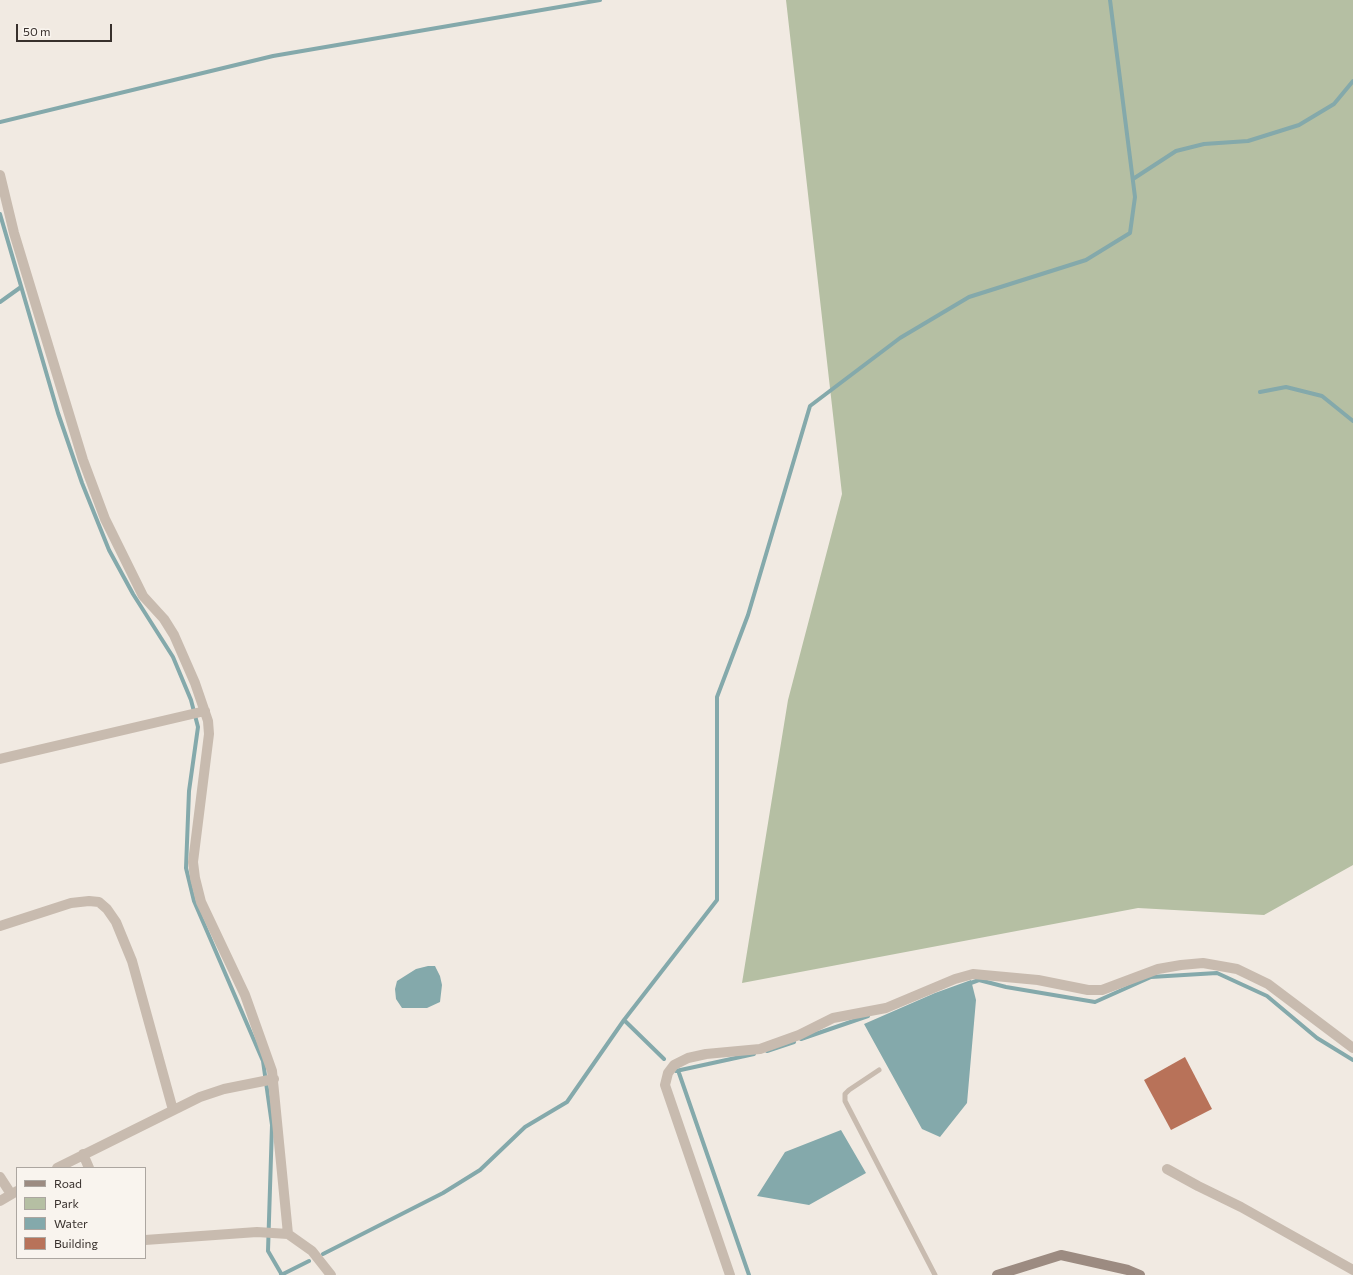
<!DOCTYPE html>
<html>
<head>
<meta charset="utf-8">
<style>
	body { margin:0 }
	#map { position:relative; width:1353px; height:1275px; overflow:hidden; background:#f1eae2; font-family:Commissioner,sans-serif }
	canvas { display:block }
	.legend { position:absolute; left:16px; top:1167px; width:130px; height:92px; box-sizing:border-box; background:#f9f4ee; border:1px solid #aca6a0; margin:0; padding:5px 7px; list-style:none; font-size:12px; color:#38302c }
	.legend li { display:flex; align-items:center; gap:8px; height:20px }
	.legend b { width:20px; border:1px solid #aca6a0 }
	.scale { position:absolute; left:16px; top:24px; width:96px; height:18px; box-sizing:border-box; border:2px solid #38302c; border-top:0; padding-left:5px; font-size:12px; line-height:14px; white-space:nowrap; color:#38302c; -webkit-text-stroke:3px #f9f4ee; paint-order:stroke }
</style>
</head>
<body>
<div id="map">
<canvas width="1353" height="1275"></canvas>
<ul class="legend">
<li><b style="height:5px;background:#9c8b81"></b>Road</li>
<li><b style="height:11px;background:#b5bfa3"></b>Park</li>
<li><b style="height:11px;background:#84a9ab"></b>Water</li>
<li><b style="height:11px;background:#b87259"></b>Building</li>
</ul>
<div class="scale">50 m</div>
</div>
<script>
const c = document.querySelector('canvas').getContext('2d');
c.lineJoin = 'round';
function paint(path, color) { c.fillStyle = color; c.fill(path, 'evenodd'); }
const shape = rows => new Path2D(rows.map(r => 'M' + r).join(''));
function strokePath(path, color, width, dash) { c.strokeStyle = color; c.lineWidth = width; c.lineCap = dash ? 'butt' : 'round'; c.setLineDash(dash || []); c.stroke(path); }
paint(shape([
	[786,0,1353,0,1353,865,1264,915,1138,908,742,983,788,700,842,494]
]), '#b5bfa3');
paint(shape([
	[428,966,435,966,440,976,442,985,440,1002,427,1008,402,1008,396,999,395,989,397,981,416,969],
	[971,980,976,1000,967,1103,940,1137,922,1129,864,1024,935,993],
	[841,1130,866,1173,809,1205,757,1196,785,1152]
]), '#84a9ab');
strokePath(shape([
	[0,122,273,56,600,0],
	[1133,179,1176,151,1204,144,1248,141,1299,125,1334,104,1353,81],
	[0,214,58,413,82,483,109,550,133,594,173,657,191,700,198,727,189,791,186,868,194,901,263,1061,272,1125,268,1251,282,1275],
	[0,302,21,287],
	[1260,392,1286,387,1322,396,1353,421],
	[968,984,979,980,1006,987,1095,1002,1151,977,1217,973,1267,996,1317,1038,1353,1060],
	[624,1020,664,1059],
	[801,1039,868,1016],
	[767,1051,794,1042],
	[676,1071,754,1054],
	[679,1073,749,1275],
	[323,1254,443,1193,480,1170,525,1127,567,1102,624,1020,717,900,717,697,748,615,810,406,900,338,969,297,1086,260,1130,233,1135,197,1110,0],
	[281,1275,309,1261]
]), '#84a9ab', 4);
paint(shape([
	[1185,1057,1212,1109,1171,1130,1144,1080]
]), '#b87259');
strokePath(shape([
	[879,1070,849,1090,845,1094,845,1101,935,1275]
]), '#c8bbaf', 5);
strokePath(shape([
	[0,175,14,233,83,460,105,519,143,596,164,619,174,635,195,683,208,721,209,734,193,862,195,878,201,902,245,995,272,1071,288,1234],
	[0,759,205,711],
	[0,926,71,903,89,901,99,902,107,909,116,922,132,961,173,1110],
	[83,1154,89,1168],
	[57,1168,200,1097,224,1089,274,1079],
	[1167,1169,1198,1186,1241,1207,1353,1270],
	[0,1177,11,1194],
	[0,1201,17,1191],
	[145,1240,257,1232,288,1234,312,1251,331,1275],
	[730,1275,665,1085,668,1073,674,1065,688,1058,706,1054,760,1049,799,1035,833,1018,886,1008,955,979,973,974,1038,980,1088,990,1102,990,1158,969,1181,965,1203,963,1237,969,1268,984,1353,1048]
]), '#c8bbaf', 10);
strokePath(shape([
	[997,1275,1061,1255,1128,1270,1140,1275]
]), '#9c8b81', 10);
</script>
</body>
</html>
